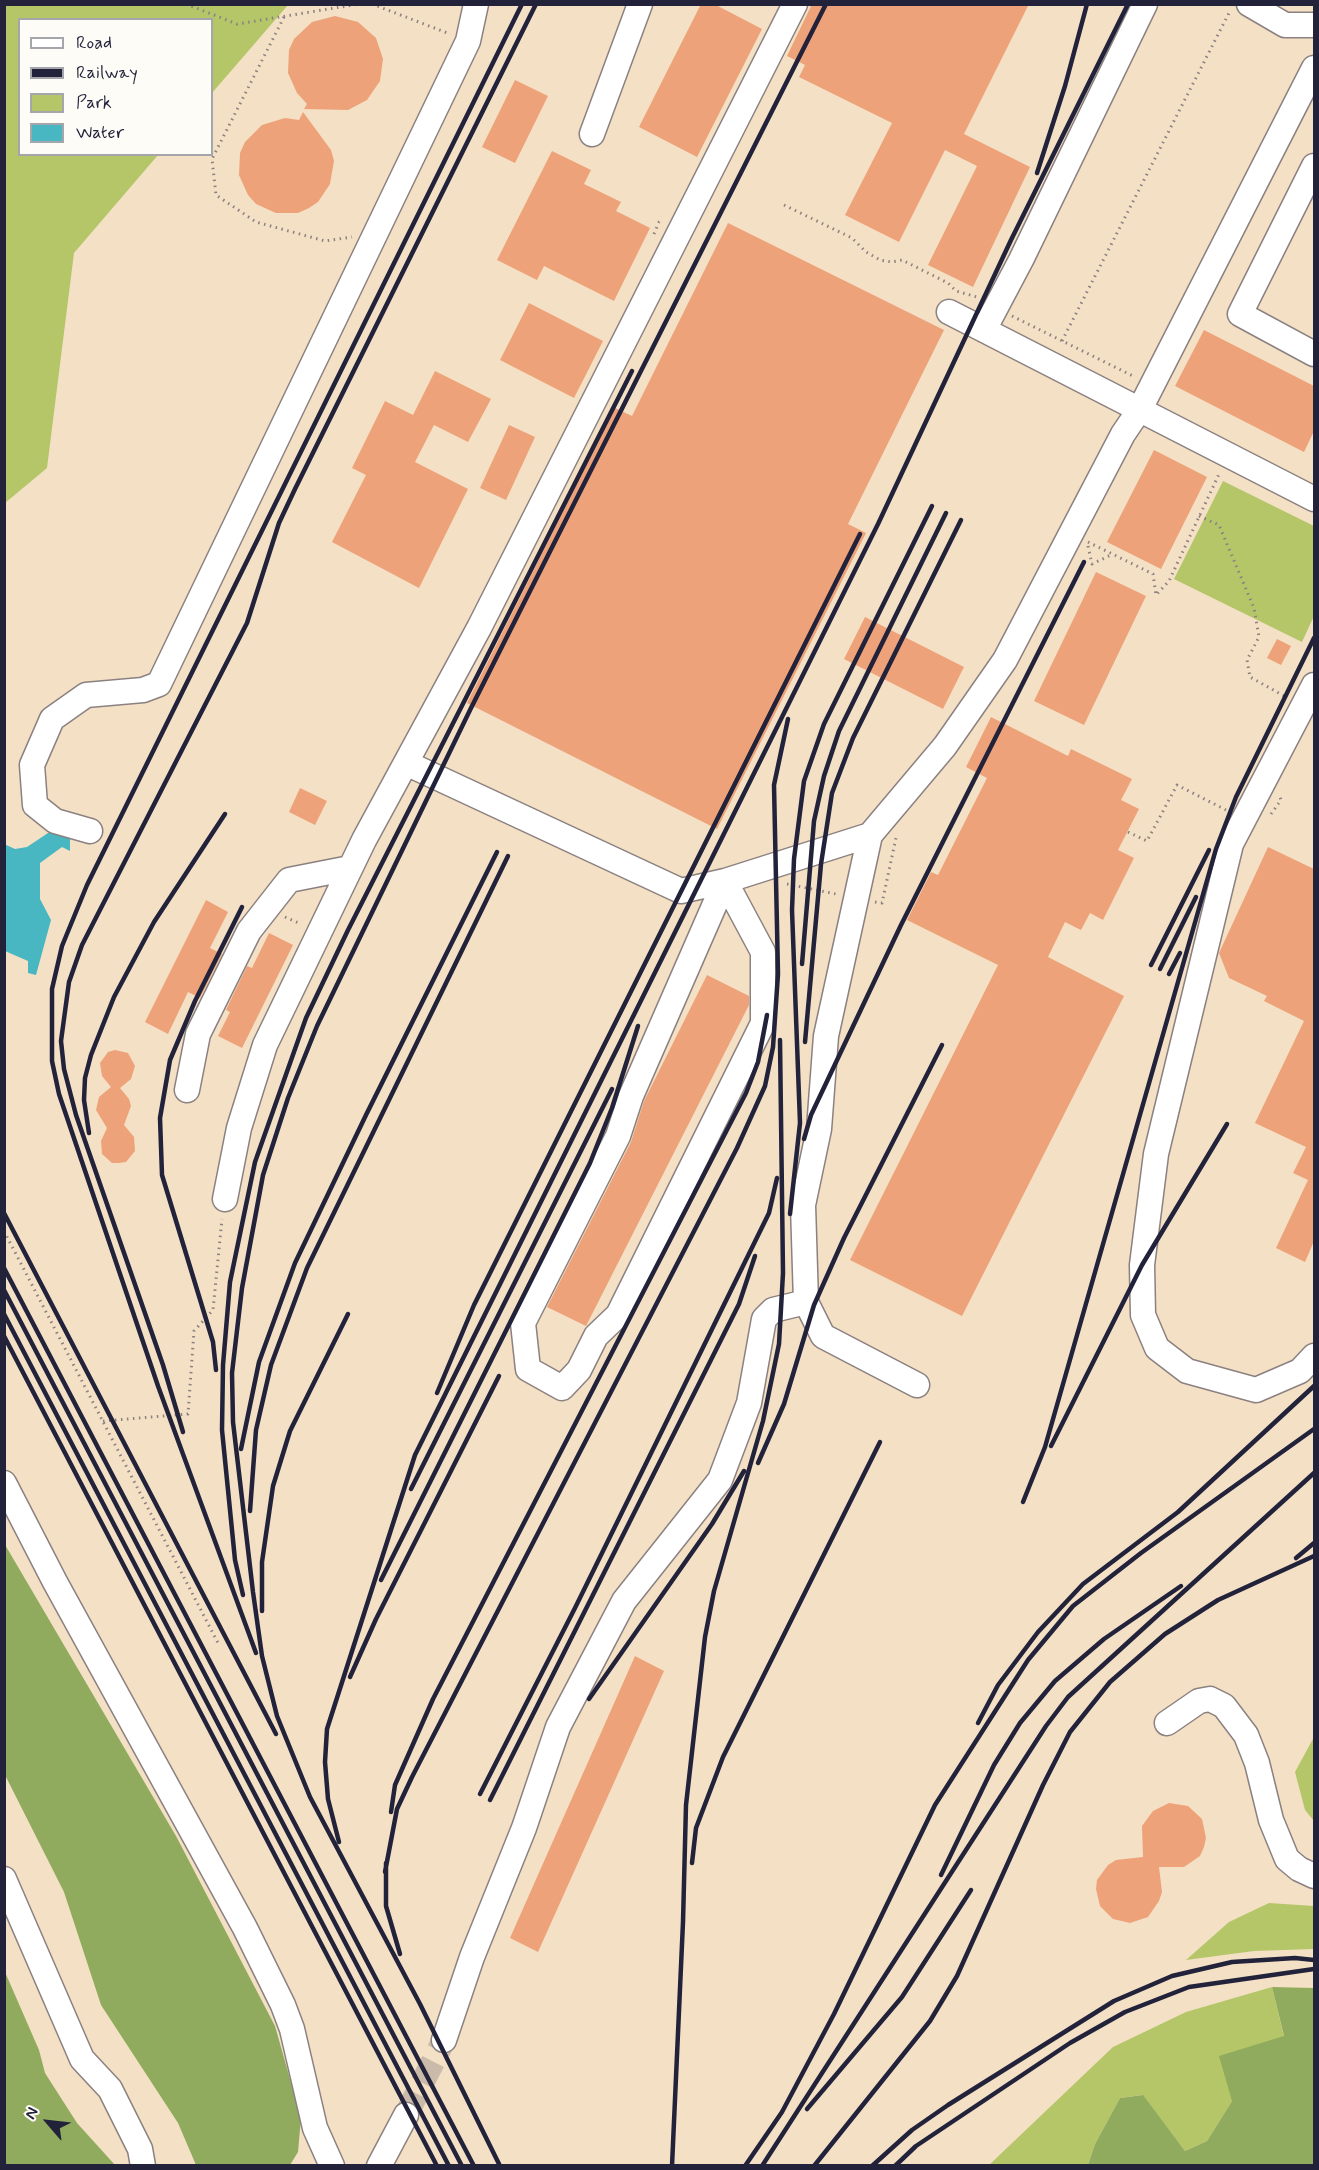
<!DOCTYPE html>
<html>
<head>
<meta charset="utf-8">
<style>
	body { margin:0 }
	#map { position:relative; width:1319px; height:2170px; overflow:hidden; background:#f4e0c5; font-family:Mynerve,sans-serif }
	canvas { display:block }
	.frame { position:absolute; inset:0; border:6px solid #22223b; pointer-events:none }
	.legend { position:absolute; left:18px; top:18px; width:195px; height:138px; box-sizing:border-box; background:#fdfcf7; border:2px solid #a5a5ac; margin:0; padding:8px 10px; list-style:none; font-size:18px; color:#22223b }
	.legend li { display:flex; align-items:center; gap:12px; height:30px }
	.legend b { width:30px; border:2px solid #a5a5ac }
	.north { position:absolute; left:18px; top:2092px; width:60px; height:60px; -webkit-text-stroke:4px #fdfcf7; paint-order:stroke; rotate:298deg; font-size:16px; font-weight:700; line-height:24px; text-align:center; color:#22223b }
	.north::after { content:''; display:block; margin:auto; width:21px; height:27px; background:#22223b; clip-path:polygon(50% 0,100% 100%,50% 72%,0 100%) }
</style>
</head>
<body>
<div id="map">
<canvas width="1319" height="2170"></canvas>
<div class="frame"></div>
<ul class="legend">
<li><b style="height:8px;background:#fff"></b>Road</li>
<li><b style="height:8px;background:#22223b"></b>Railway</li>
<li><b style="height:16px;background:#b5c669"></b>Park</li>
<li><b style="height:16px;background:#48b7c2"></b>Water</li>
</ul>
<div class="north">N</div>
</div>
<script>
const c = document.querySelector('canvas').getContext('2d');
c.lineJoin = 'round';
function paint(path, color) { c.fillStyle = color; c.fill(path, 'evenodd'); }
const shape = rows => new Path2D(rows.map(r => 'M' + r).join(''));
function strokePath(path, color, width, dash) { c.strokeStyle = color; c.lineWidth = width; c.lineCap = dash ? 'butt' : 'round'; c.setLineDash(dash || []); c.stroke(path); }
paint(shape([
	[5,4,288,5,212,93,212,20,20,20,20,154,158,155,74,253,47,468,5,503],
	[1223,481,1314,526,1314,616,1302,642,1174,579],
	[1314,1737,1314,1821,1305,1810,1295,1772],
	[1269,1903,1314,1906,1314,1949,1254,1951,1186,1960,1229,1922],
	[1272,1987,1284,2037,1232,2101,1207,2141,1185,2151,1142,2095,1120,2098,1095,2144,1088,2165,988,2166,1113,2047,1186,2012]
]), '#b5c669');
paint(shape([
	[4,1543,176,1836,275,2026,301,2118,298,2152,290,2165,196,2165,178,2123,101,2005,64,1892,5,1775],
	[5,1972,39,2050,45,2073,77,2123,115,2165,5,2165],
	[1272,1987,1314,1988,1314,2165,1088,2165,1095,2144,1120,2098,1143,2095,1185,2151,1207,2141,1232,2101,1219,2056,1284,2036]
]), '#90ab5d');
paint(shape([
	[60,832,70,839,70,851,62,847,40,863,40,899,51,920,36,975,28,973,28,961,5,951,4,844,15,849,27,847,48,833]
]), '#48b7c2');
paint(shape([
	[701,4,714,4,762,29,697,157,639,127],
	[812,4,1029,4,964,134,1030,167,973,287,928,265,977,166,945,150,899,242,845,215,892,123,799,77,805,65,787,56],
	[335,16,358,22,376,38,383,59,380,81,367,100,348,110,304,109,307,104,297,93,288,73,289,50,294,39,312,22],
	[515,80,548,96,515,163,482,147],
	[303,112,331,150,334,161,330,184,318,202,309,208,298,213,276,213,256,204,248,195,239,175,240,153,245,142,262,125,285,118,299,120],
	[552,151,591,170,584,184,621,202,616,211,650,228,614,301,544,266,537,280,497,260],
	[728,223,944,330,848,524,866,533,717,829,467,703,615,408,632,416],
	[529,303,603,341,574,398,500,360],
	[1204,330,1314,386,1314,431,1304,452,1175,386],
	[435,371,491,399,468,442,434,425,415,462,468,489,419,588,332,542,366,475,352,468,385,401,413,415],
	[509,425,535,437,506,500,480,488],
	[1154,450,1207,477,1161,569,1107,542],
	[1096,572,1146,596,1084,725,1034,701],
	[865,617,964,667,943,709,844,659],
	[1277,639,1291,646,1281,665,1267,658],
	[991,717,1068,756,1071,749,1132,779,1121,800,1139,809,1118,850,1134,858,1103,920,1090,913,1081,930,1065,922,1048,957,1124,996,962,1316,850,1260,998,965,907,920,931,872,938,875,987,778,966,767],
	[300,788,327,801,315,825,289,812],
	[1268,847,1314,869,1314,1241,1305,1262,1276,1248,1308,1180,1293,1173,1306,1147,1255,1123,1304,1021,1264,1001,1267,996,1229,978,1219,953],
	[206,900,228,912,210,948,222,954,200,998,188,992,168,1034,145,1022],
	[269,933,293,945,242,1048,218,1036,230,1012,226,1010,247,966,252,968],
	[707,975,749,996,749,1005,586,1326,547,1307,631,1142,644,1101],
	[115,1050,128,1053,135,1066,131,1079,120,1088,129,1099,131,1106,124,1125,134,1137,135,1151,126,1162,119,1163,112,1163,102,1154,101,1141,107,1128,96,1110,99,1097,111,1087,102,1076,100,1063,108,1052],
	[635,1656,664,1671,538,1952,510,1938],
	[1169,1803,1188,1806,1202,1819,1206,1838,1204,1847,1200,1856,1184,1867,1159,1867,1162,1892,1159,1901,1148,1917,1130,1923,1113,1919,1100,1906,1096,1889,1097,1880,1108,1865,1116,1860,1143,1857,1142,1826,1153,1811]
]), '#eda279');
strokePath(shape([
	[406,2115,444,2040]
]), '#cabaa9', 24, [24, 12]);
const minor = shape([
	[1249,4,1285,25,1314,25],
	[592,134,640,4],
	[1314,166,1240,314,1314,354],
	[949,312,1314,499],
	[984,330,1021,260,1145,4],
	[1314,685,1231,844,1156,1154,1142,1265,1143,1315,1157,1348,1187,1371,1256,1390,1300,1371,1314,1356],
	[406,763,681,891,725,881,870,835,945,746,1005,660,1123,434,1140,409,1314,68],
	[90,831,55,821,35,805,32,765,52,719,86,695,143,690,159,684,468,41,476,4],
	[870,835,826,1036,819,1129,803,1205,806,1302,823,1336,917,1385],
	[725,881,763,952,763,1023,618,1315,596,1336,579,1370,562,1388,528,1369,523,1323,618,1136,631,1096,725,881],
	[187,1090,198,1034,249,931,289,880,350,868],
	[225,1199,239,1128,265,1045,364,840,479,628,795,4],
	[4,1483,55,1582,245,1928,283,2005,292,2029,315,2128,332,2166],
	[1167,1723,1199,1701,1210,1699,1224,1706,1246,1735,1257,1763,1271,1820,1287,1859,1299,1869,1314,1876],
	[4,1879,82,2059,110,2089,140,2149,143,2166],
	[444,2040,472,1957,524,1828,558,1727,624,1601,720,1480,749,1403,764,1319,773,1310,806,1302],
	[379,2166,406,2115]
]);
strokePath(minor, '#8b8180', 27);
strokePath(shape([
	[186,4,237,24,359,4],
	[372,4,450,34],
	[284,17,212,159,216,195,256,222,325,241,352,237],
	[784,205,852,238,866,252,880,260,892,262,902,260,948,283,956,291,977,297],
	[654,234,659,222,663,220],
	[1012,316,1135,377],
	[1062,341,1230,11],
	[1199,516,1219,525,1254,608,1259,637,1247,660,1250,677,1286,697],
	[1088,542,1153,574,1156,595,1169,581,1220,472],
	[1088,546,1092,564,1113,554],
	[1271,814,1281,800,1279,794],
	[1128,832,1147,841,1177,785,1226,810],
	[787,884,836,894],
	[875,902,882,903,896,838],
	[285,917,301,924],
	[4,1231,218,1643],
	[103,1421,188,1414,194,1331,213,1310,222,1219]
]), '#8b8180', 3, [1.5, 4.5]);
strokePath(minor, '#fff', 24);
strokePath(shape([
	[1037,173,1065,86,1087,4],
	[802,964,814,821,824,776,839,731,946,513],
	[1151,965,1209,850],
	[1160,969,1196,897],
	[1169,974,1180,953],
	[805,1042,821,864,832,793,853,738,961,520],
	[89,1133,84,1100,85,1078,91,1055,114,997,154,922,225,814],
	[804,1139,811,1115,901,925,1084,562],
	[4,1213,276,1734],
	[790,1214,800,1123,792,910,794,859,804,781,824,724,932,506],
	[4,1268,474,2166],
	[4,1290,462,2166],
	[4,1314,449,2166],
	[4,1336,437,2166],
	[216,1370,213,1342,162,1175,160,1118,170,1060,195,1001,242,907],
	[437,1393,474,1305,860,534],
	[183,1432,163,1365,76,1115,64,1069,61,1041,69,982,82,945,247,623,279,523,295,489,536,4],
	[1051,1446,1142,1265,1227,1124],
	[241,1449,259,1362,295,1263,366,1115,497,852],
	[758,1463,784,1404,814,1305,844,1238,942,1045],
	[411,1489,612,1089],
	[1023,1502,1045,1447,1216,849,1236,797,1314,638],
	[250,1511,256,1430,271,1365,307,1268,508,856],
	[1296,1558,1314,1543],
	[381,1580,590,1163,612,1108,638,1026],
	[243,1595,235,1560,222,1430,223,1365,230,1282,255,1162,306,1018,348,930,632,371],
	[262,1611,262,1562,273,1486,290,1431,348,1314],
	[256,1653,158,1386,59,1094,52,1061,52,989,62,946,87,885,522,4],
	[350,1677,376,1619,499,1376],
	[589,1699,712,1524,744,1471],
	[978,1723,998,1685,1038,1632,1083,1584,1178,1512,1314,1386],
	[480,1794,575,1608,769,1213,777,1178],
	[490,1800,739,1304,755,1256],
	[391,1812,395,1785,433,1699,746,1093,758,1062,767,1015],
	[339,1842,328,1799,325,1762,327,1729,415,1455,878,524,1011,240,1128,4],
	[386,1863,386,1906,400,1954],
	[692,1863,696,1828,723,1757,880,1442],
	[385,1872,397,1809,412,1777,737,1148,765,1086,773,1047,778,974,774,785,788,719],
	[941,1875,994,1765,1020,1723,1055,1681,1104,1639,1181,1586],
	[807,2109,902,1997,971,1890],
	[500,2166,420,2004,310,1797,277,1716,262,1656,253,1592,233,1422,232,1373,242,1288,263,1175,288,1098,317,1026,471,708,826,4],
	[672,2166,683,1922,686,1805,705,1637,714,1591,763,1421,779,1344,783,1273,780,1040],
	[745,2166,782,2112,834,2014,935,1805,1028,1660,1073,1606,1141,1553,1314,1429],
	[762,2166,1046,1726,1068,1697,1314,1473],
	[814,2166,930,2021,957,1976,1043,1785,1070,1732,1110,1682,1165,1634,1218,1600,1314,1556],
	[872,2166,912,2130,948,2105,1114,2001,1172,1976,1232,1962,1295,1958,1314,1960],
	[895,2166,916,2146,1070,2043,1125,2012,1189,1987,1314,1969]
]), '#22223b', 4.5);
</script>
</body>
</html>
